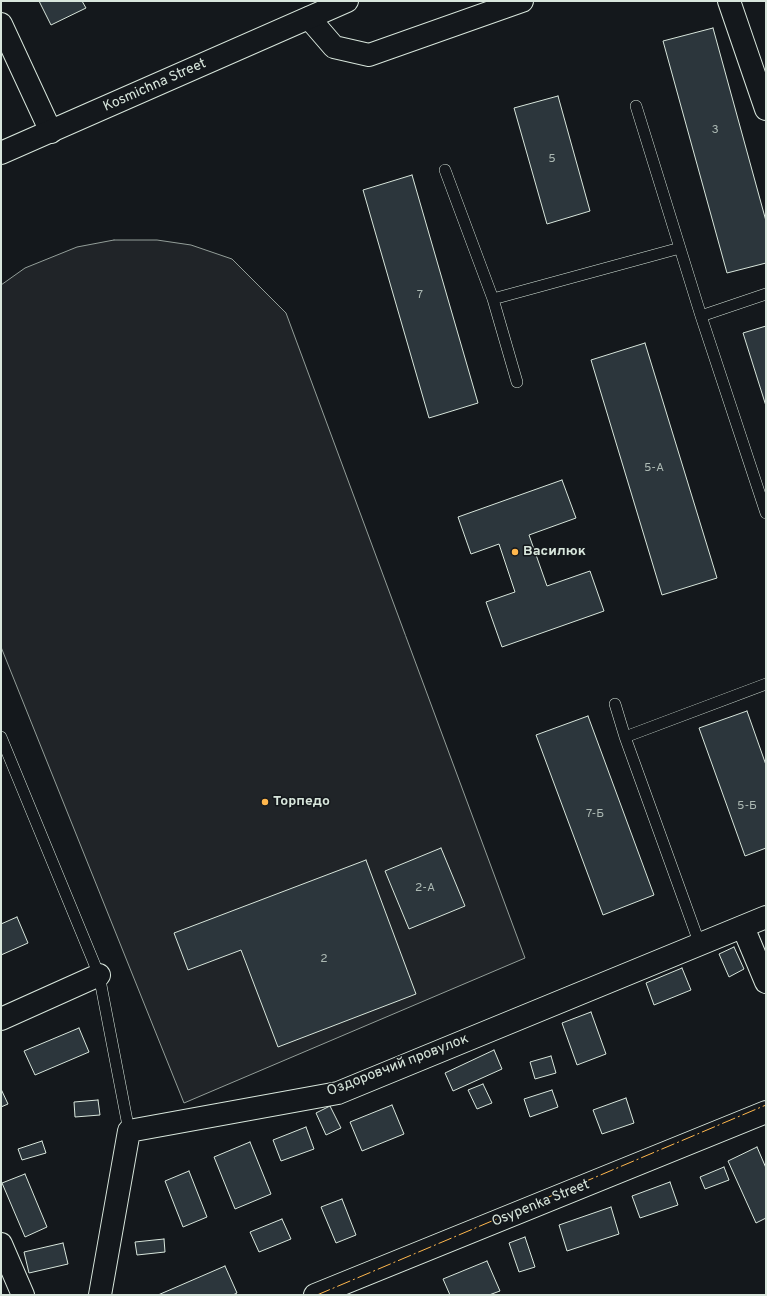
<!DOCTYPE html>
<html>
<head>
<meta charset="utf-8">
<style>
  body { margin:0 }
  #map { position:relative; width:767px; height:1296px; overflow:hidden; background:#14181c; font-family:Overpass,sans-serif }
  canvas { display:block }
  .frame { position:absolute; inset:0; border:2px solid #d8e6dc; pointer-events:none }
</style>
</head>
<body>
<div id="map">
<canvas width="767" height="1296"></canvas>
<div class="frame"></div>
</div>
<script>
const ctx = document.querySelector('canvas').getContext('2d');
ctx.lineJoin = 'round';
function fillPath(path, color) { ctx.fillStyle = color; ctx.fill(path, 'evenodd'); }
const poly = rows => new Path2D(rows.map(r => 'M' + r).join(''));
function strokePath(path, color, width, dash) { ctx.strokeStyle = color; ctx.lineWidth = width; ctx.lineCap = dash ? 'butt' : 'round'; ctx.setLineDash(dash || []); ctx.stroke(path); }
function write(font, color, halo, rows, align = 'center') {
  ctx.font = font + ' Overpass,sans-serif'; ctx.lineWidth = 3; ctx.setLineDash([]); ctx.textBaseline = 'middle'; ctx.strokeStyle = halo; ctx.fillStyle = color; for (const [text, x, y, turn = 0] of rows) {
    ctx.save(); ctx.translate(x, y); ctx.rotate((+turn || 0) * Math.PI / 180); ctx.textAlign = isNaN(turn) ? turn : align; if (halo) ctx.strokeText(text, 0, 0); ctx.fillText(text, 0, 0); ctx.restore();
  }
}
const green = poly([
  [114,240,157,240,191,245,232,259,286,313,525,958,184,1103,1,647,1,285,25,268,77,247,114,240]
]);
const building = poly([
  [39,1,82,1,86,8,51,25,39,1],
  [713,28,766,221,766,263,727,273,663,41,713,28],
  [558,96,590,211,547,224,514,108,558,96],
  [412,175,478,403,429,418,363,190,412,175],
  [766,326,766,406,743,333,766,326],
  [645,343,717,578,662,595,591,360,645,343],
  [562,480,576,518,529,535,547,586,590,571,604,611,502,647,486,602,515,592,499,544,471,554,458,517,562,480],
  [747,711,766,765,766,848,745,856,699,728,747,711],
  [588,716,654,895,603,915,536,735,588,716],
  [441,848,465,906,409,929,385,871,441,848],
  [366,860,416,994,278,1047,241,950,188,970,174,933,366,860],
  [17,917,28,943,1,955,1,924,17,917],
  [734,947,744,969,729,977,719,954,734,947],
  [682,968,691,990,654,1005,646,983,682,968],
  [591,1012,606,1054,577,1065,562,1023,591,1012],
  [79,1028,89,1052,35,1075,24,1051,79,1028],
  [494,1050,502,1069,453,1091,445,1073,494,1050],
  [551,1056,556,1073,535,1079,530,1062,551,1056],
  [483,1084,492,1103,477,1109,468,1090,483,1084],
  [1,1089,8,1104,1,1107,1,1089],
  [552,1090,558,1107,530,1117,524,1099,552,1090],
  [626,1098,634,1123,602,1134,593,1110,626,1098],
  [98,1100,100,1115,75,1117,74,1102,98,1100],
  [392,1105,404,1134,362,1151,350,1122,392,1105],
  [330,1106,341,1128,326,1135,316,1113,330,1106],
  [306,1127,314,1149,281,1161,273,1140,306,1127],
  [42,1141,46,1153,22,1160,18,1149,42,1141],
  [250,1142,271,1194,235,1209,214,1157,250,1142],
  [757,1147,766,1168,766,1218,756,1223,728,1161,757,1147],
  [724,1167,729,1180,705,1189,700,1177,724,1167],
  [189,1171,207,1217,183,1227,165,1181,189,1171],
  [25,1174,47,1227,25,1237,2,1183,25,1174],
  [670,1182,678,1205,640,1218,632,1196,670,1182],
  [342,1199,356,1235,336,1243,321,1207,342,1199],
  [611,1207,619,1234,567,1251,559,1225,611,1207],
  [282,1219,291,1239,259,1252,250,1232,282,1219],
  [525,1237,535,1267,519,1272,509,1243,525,1237],
  [164,1239,165,1252,137,1255,135,1242,164,1239],
  [63,1243,68,1264,29,1273,24,1252,63,1243],
  [487,1261,500,1291,489,1295,450,1295,443,1279,487,1261],
  [225,1266,237,1293,233,1295,158,1295,225,1266]
]);
const lane = poly([
  [636,106,701,316,766,513],
  [445,170,493,299,517,382],
  [493,299,680,248],
  [701,316,766,294],
  [615,704,625,737,700,945],
  [1,737,99,975,129,1131],
  [625,737,766,684]
]);
const street = poly([
  [729,1,766,109],
  [309,18,334,47,369,55,522,1],
  [743,927,766,982],
  [1,1019,99,975],
  [1,1244,23,1295],
  [100,1295,129,1131,338,1093,766,917],
  [315,1295,766,1112]
]);
const secondary = poly([
  [1,24,51,132]
]);
const primary = poly([
  [1,153,347,1]
]);
const power = poly([
  [317,1295,766,1105]
]);
const markers = [
  [515,552,4,"#ffb74d"],
  [265,802,4,"#ffb74d"]
];
const numberNames = [
  ["3",715,131],
  ["5",552,160],
  ["7",420,296],
  ["5-А",654,469],
  ["5-Б",747,807],
  ["7-Б",595,815],
  ["2-А",425,889],
  ["2",324,960]
];
const streetNames = [
  ["Kosmichna Street",155,86,-24],
  ["Оздоровчий провулок",398,1066,-21],
  ["Osypenka Street",541,1204,-22]
];
const poiNames = [
  ["Василюк",523,552],
  ["Торпедо",273,802]
];
fillPath(green, '#202428');
strokePath(green, '#939e99', 1);
fillPath(building, '#2c363c');
strokePath(building, '#d8e6dc', 1);
strokePath(lane, '#d8e6dc', 12);
strokePath(street, '#d8e6dc', 24);
strokePath(secondary, '#d8e6dc', 24);
strokePath(primary, '#d8e6dc', 24);
strokePath(lane, '#14181c', 11);
strokePath(street, '#14181c', 22);
strokePath(secondary, '#14181c', 22);
strokePath(primary, '#14181c', 22);
strokePath(power, '#ffb74d', 1, [14, 3, 2, 3]);
for (const [x, y, r, color] of markers) { const dot = new Path2D(); dot.arc(x, y, r, 0, 2 * Math.PI); ctx.fillStyle = color; ctx.fill(dot); strokePath(dot, '#14181c', 1.5); }
write('12px', '#adbab4', null, numberNames);
write('14px', '#d8e6dc', '#14181c', streetNames);
write('bold 14px', '#d8e6dc', '#14181c', poiNames, 'left');
</script>
</body>
</html>
